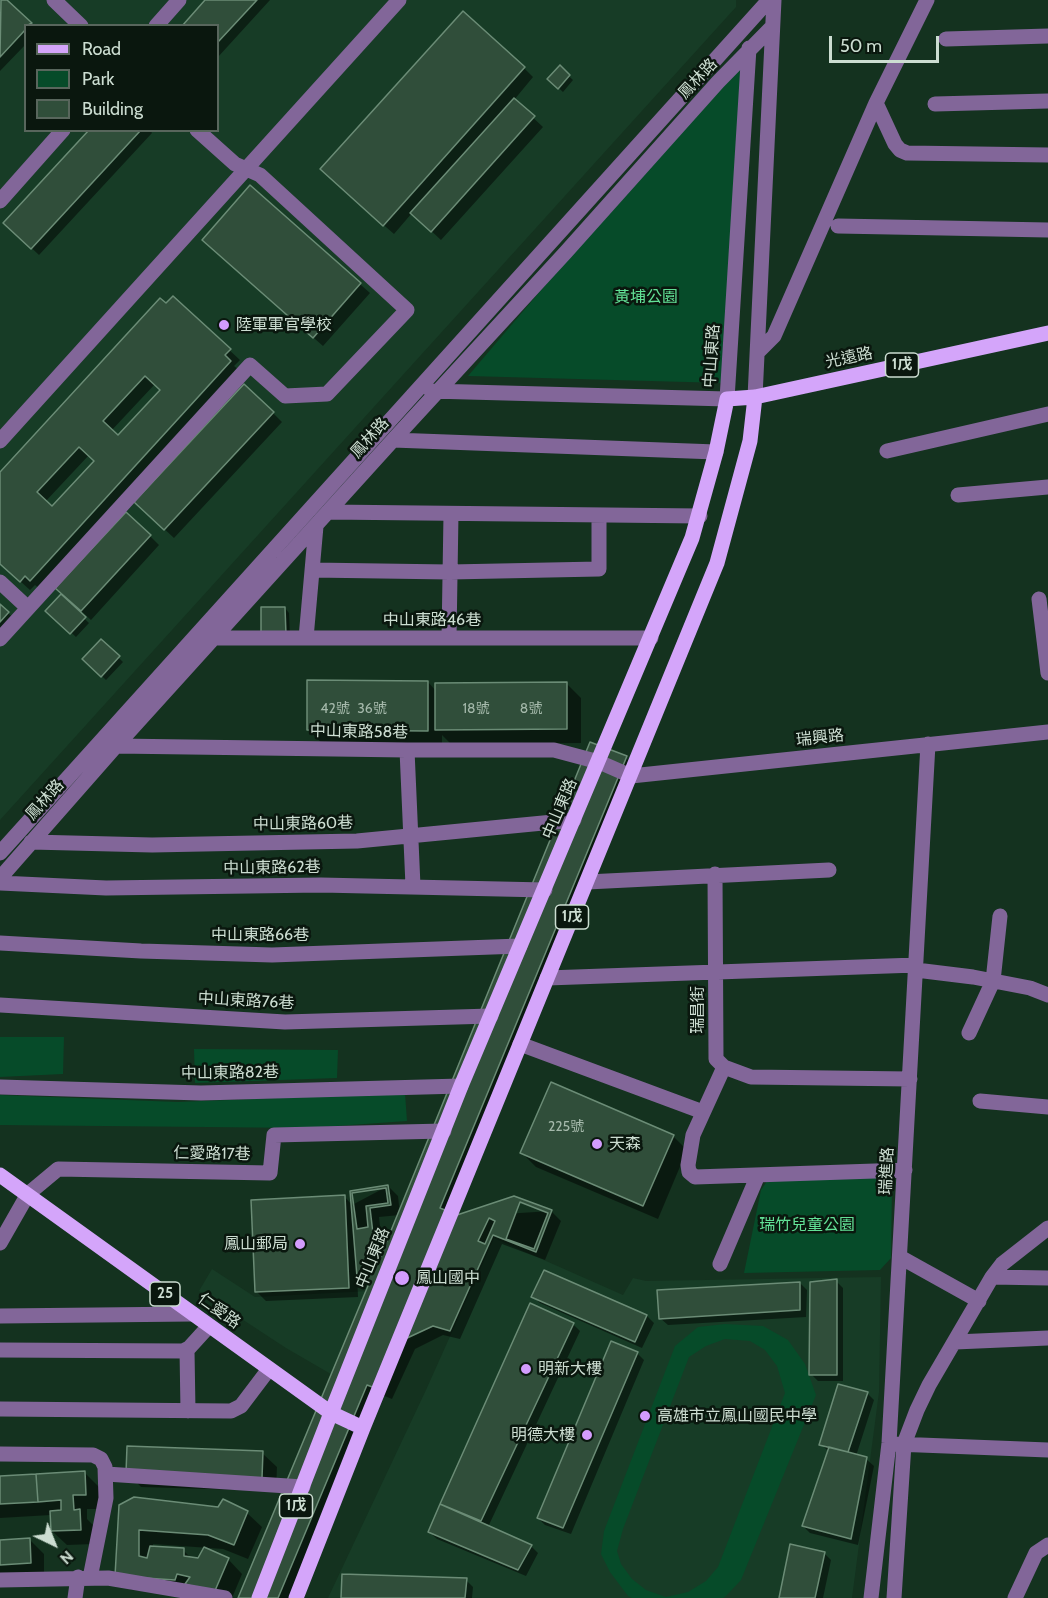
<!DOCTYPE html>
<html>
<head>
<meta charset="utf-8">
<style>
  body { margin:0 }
  #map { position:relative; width:1048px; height:1598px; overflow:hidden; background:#14321f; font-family:Cabin,sans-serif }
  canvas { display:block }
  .legend { position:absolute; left:24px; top:24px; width:195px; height:108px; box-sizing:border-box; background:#0a170e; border:2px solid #58665c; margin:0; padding:8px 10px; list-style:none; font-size:18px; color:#ccddd1 }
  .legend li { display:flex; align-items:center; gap:12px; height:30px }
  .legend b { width:30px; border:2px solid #58665c }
  .north { position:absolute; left:24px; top:1514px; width:60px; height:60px; -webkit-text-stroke:4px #0a170e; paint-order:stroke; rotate:137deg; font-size:16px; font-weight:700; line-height:24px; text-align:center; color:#ccddd1 }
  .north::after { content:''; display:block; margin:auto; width:21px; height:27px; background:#ccddd1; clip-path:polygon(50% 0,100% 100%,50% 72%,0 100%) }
  .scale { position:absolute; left:829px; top:36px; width:110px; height:27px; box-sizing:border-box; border:3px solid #ccddd1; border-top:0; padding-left:8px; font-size:18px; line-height:21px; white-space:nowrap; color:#ccddd1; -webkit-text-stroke:4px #0a170e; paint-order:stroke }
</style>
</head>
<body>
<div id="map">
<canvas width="1048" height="1598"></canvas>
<ul class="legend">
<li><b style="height:8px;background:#d4a5fa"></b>Road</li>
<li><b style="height:16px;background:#064b29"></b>Park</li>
<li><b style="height:16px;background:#304e3a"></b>Building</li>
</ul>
<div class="north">N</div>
<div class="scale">50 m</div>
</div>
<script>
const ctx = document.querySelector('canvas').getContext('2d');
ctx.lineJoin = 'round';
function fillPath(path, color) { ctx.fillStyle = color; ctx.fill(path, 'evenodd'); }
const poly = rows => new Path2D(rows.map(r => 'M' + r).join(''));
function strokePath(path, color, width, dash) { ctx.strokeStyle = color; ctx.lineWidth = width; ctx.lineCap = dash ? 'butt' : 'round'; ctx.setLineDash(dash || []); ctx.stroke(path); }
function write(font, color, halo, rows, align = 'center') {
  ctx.font = font + ' Cabin,"Noto Sans TC",sans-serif'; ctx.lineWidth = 5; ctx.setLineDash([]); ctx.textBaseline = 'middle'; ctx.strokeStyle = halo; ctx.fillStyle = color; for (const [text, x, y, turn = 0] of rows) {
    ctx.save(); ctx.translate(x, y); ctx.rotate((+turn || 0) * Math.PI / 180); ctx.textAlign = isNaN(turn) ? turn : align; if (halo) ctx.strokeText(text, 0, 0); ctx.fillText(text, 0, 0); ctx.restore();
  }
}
const built = poly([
  [0,0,736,0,736,7,0,820],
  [26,26,218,26,218,130,26,130],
  [494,1238,623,1295,633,1278,646,1281,881,1277,879,1392,852,1598,328,1598,426,1390],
  [212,1269,255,1297,369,1291,336,1377,286,1348,199,1291]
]);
const green = poly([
  [749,52,723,383,468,376,718,82],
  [0,1037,64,1037,63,1074,0,1077],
  [194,1049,338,1050,337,1078,195,1083],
  [405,1093,407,1121,308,1128,0,1125,0,1095,178,1102],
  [883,1176,892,1186,891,1258,880,1270,744,1273,761,1190,767,1181],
  [725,1324,763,1326,788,1340,805,1364,816,1395,741,1580,726,1596,723,1598,632,1598,628,1596,610,1572,601,1554,604,1531,675,1346,698,1327],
  [725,1339,750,1341,765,1350,777,1366,785,1393,718,1567,706,1581,688,1592,666,1597,646,1590,632,1579,621,1564,617,1551,623,1529,689,1357,706,1346]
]);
const shadow = poly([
  [3,0,32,26,26,26,26,44,0,71,0,4],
  [207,0,270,0,218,57,218,26],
  [524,68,533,77,514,100,543,127,441,240,412,213,394,234,331,179],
  [560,68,573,80,563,92,549,79],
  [91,130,150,130,152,133,39,255,5,223],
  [250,187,370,293,323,346,213,249],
  [173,298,240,360,234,366,240,371,40,589,35,585,30,590,0,563,0,475],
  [155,384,162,390,118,438,111,431],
  [89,455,96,461,52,509,45,502],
  [273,413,282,422,174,538,145,511],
  [150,536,159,545,91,620,67,598],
  [61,596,89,623,76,637,48,611],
  [0,606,18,622,0,642],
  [285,608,289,613,290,638,262,609],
  [101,641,123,662,106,680,84,659],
  [428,682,436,691,566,683,581,698,581,743,451,744,442,735,442,745,323,744,308,730],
  [626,758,636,767,457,1217,551,1211,561,1221,545,1260,502,1244,460,1339,443,1335,415,1349,392,1399,377,1393,291,1598,240,1598,370,1287,357,1274,358,1297,266,1301,257,1292,344,1196,352,1205,388,1186,398,1196,400,1214],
  [400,1215,383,1255,379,1217],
  [673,1136,687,1150,658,1219,536,1167,522,1153],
  [836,1281,843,1288,843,1381,818,1381,811,1374],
  [800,1283,807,1290,806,1317,668,1325,660,1318],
  [533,1296,647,1316,654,1323,642,1348,540,1303],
  [530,1305,573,1324,580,1331,488,1527,531,1546,538,1553,526,1576,437,1539,429,1532],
  [637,1353,644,1360,571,1534,545,1525,538,1518],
  [867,1393,874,1400,856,1456,866,1459,874,1466,858,1545,810,1533,803,1526,829,1452,821,1444],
  [262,1453,277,1467,276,1491,141,1487,127,1472],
  [84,1472,99,1487,100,1509,87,1509,87,1519,93,1525,94,1544,67,1545,52,1531,51,1515,0,1518,0,1477],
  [224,1501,247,1513,262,1527,248,1559,223,1549,153,1544,153,1548,183,1550,192,1559,228,1559,242,1574,232,1598,202,1598,189,1594,131,1590,116,1575,120,1506,219,1509],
  [29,1539,44,1554,44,1577,0,1579,0,1541],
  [824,1553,831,1560,823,1598,780,1598],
  [466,1580,473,1587,472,1598,342,1598]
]);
const building = poly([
  [1,0,7,0,32,23,26,26,26,29,0,57,1,0],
  [205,0,257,0,218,42,218,26,182,26,205,0],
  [463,11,525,67,383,226,320,169,463,11],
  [560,65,570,75,558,89,547,79,560,65],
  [514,98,535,116,431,232,410,213,514,98],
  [89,130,141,130,31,249,3,223,89,130],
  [250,185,361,283,313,338,202,240,250,185],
  [173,296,231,349,225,355,231,361,30,581,25,576,20,582,0,564,0,472,160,298,166,303,173,296],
  [145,376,160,390,118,435,103,421,145,376],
  [79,447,94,461,52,506,37,492,79,447],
  [244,384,274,412,164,530,134,502,244,384],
  [126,512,151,535,81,611,55,588,126,512],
  [61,594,86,617,70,634,45,611,61,594],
  [0,604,9,612,0,622,0,604],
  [261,607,285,607,286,635,261,635,261,607],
  [101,639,120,656,101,677,82,659,101,639],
  [307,680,428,681,428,731,307,730,307,680],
  [567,682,567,729,435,730,435,683,567,682],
  [590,742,627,756,440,1208,457,1215,514,1196,552,1210,536,1252,493,1235,450,1331,433,1326,405,1339,383,1391,367,1385,278,1598,238,1598,370,1281,357,1277,350,1191,388,1185,391,1205,370,1208,376,1259,379,1260,590,742],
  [551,1082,674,1135,643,1206,520,1153,551,1082],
  [386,1188,388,1203,366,1206,368,1227,357,1229,352,1193,386,1188],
  [345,1195,349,1288,255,1292,251,1200,345,1195],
  [520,1202,548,1213,534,1249,506,1239,520,1202],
  [489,1218,495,1221,485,1244,478,1241,489,1218],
  [544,1270,647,1315,635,1342,531,1297,544,1270],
  [837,1279,837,1375,809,1375,810,1282,837,1279],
  [800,1282,800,1310,659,1319,657,1290,800,1282],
  [530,1303,574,1323,481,1521,440,1504,530,1303],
  [611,1341,638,1352,563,1528,537,1518,611,1341],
  [838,1384,868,1392,848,1452,819,1445,838,1384],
  [127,1446,263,1451,262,1478,126,1473,127,1446],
  [829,1447,867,1457,851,1539,802,1526,829,1447],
  [85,1471,86,1495,73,1495,74,1510,80,1509,81,1530,51,1531,50,1511,61,1510,61,1500,38,1502,36,1474,85,1471],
  [36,1474,38,1502,0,1504,0,1476,36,1474],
  [134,1497,218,1507,223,1499,248,1511,234,1545,208,1535,139,1530,139,1556,147,1558,150,1546,184,1548,184,1556,198,1558,204,1547,229,1558,214,1593,185,1584,190,1577,177,1574,175,1580,115,1576,119,1505,134,1497],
  [440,1504,532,1545,518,1570,428,1532,440,1504],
  [30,1538,31,1563,0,1565,0,1540,30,1538],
  [790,1544,825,1552,815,1598,779,1598,790,1544],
  [342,1574,467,1578,465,1598,341,1598,342,1574]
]);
const minor = poly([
  [54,0,81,26],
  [156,26,179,0],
  [946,39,1048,36],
  [876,103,895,144,900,150,907,153,1048,155],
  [935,104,1048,101],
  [0,201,63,130],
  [838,226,1048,230],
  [758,352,774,336,876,103,927,0],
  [431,391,727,399,749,48],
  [755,397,774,0],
  [393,440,716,452],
  [0,441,399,0],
  [887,451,1048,414],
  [958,495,1048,487],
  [328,512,700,516],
  [312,570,450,572,599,569,599,515],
  [0,582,28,608],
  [1039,599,1048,673],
  [213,638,651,638],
  [306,638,316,526],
  [449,638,451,514],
  [0,639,250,365,285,396,327,394,407,310,260,175,235,164,197,130],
  [116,746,407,750,554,750,599,762,631,776,1048,732],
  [407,750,413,886],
  [31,842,152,845,357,841,574,820],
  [0,853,769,0],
  [715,874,716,1059,724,1067,751,1077,910,1079],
  [0,878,116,746,393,440,566,252,718,82,772,27],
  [587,882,829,870],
  [0,883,106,888,321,885,545,890],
  [0,943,141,951,272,955,520,946],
  [916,970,973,977,1030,988,1048,995],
  [547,978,916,965],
  [0,1005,285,1022,491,1016],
  [969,1033,993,981,1000,916],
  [520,1044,703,1112],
  [724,1067,693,1135,688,1165,689,1172,695,1177,905,1170],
  [0,1087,201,1093,461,1086],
  [980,1101,1048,1107],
  [0,1243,28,1194,58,1169,270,1173,274,1135,444,1131],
  [900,1257,979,1301],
  [720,1264,758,1175],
  [992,1277,1048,1278],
  [0,1316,193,1314],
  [955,1342,1048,1338],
  [0,1350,183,1351,189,1348,209,1326],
  [187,1350,188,1411],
  [0,1409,231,1411,241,1406,269,1369],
  [895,1444,1048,1450],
  [0,1454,93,1455,101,1459,105,1467,106,1498,90,1578],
  [106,1474,303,1487],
  [0,1580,108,1578,225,1598],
  [75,1598,78,1577],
  [871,1598,889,1443,928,744],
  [894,1598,904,1444,917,1410,929,1385,992,1277,1002,1264,1048,1228],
  [1015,1598,1036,1553,1048,1545]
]);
const major = poly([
  [0,1175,331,1413,363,1428],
  [259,1598,331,1413,461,1086,692,538,716,452,727,399,755,397,1048,333],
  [296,1598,363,1428,717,563,750,441,755,397]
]);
const markers = [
  [224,325,6,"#d39cfd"],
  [597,1144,6,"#d39cfd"],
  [300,1244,6,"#d39cfd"],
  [402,1278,8,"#d39cfd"],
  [526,1369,6,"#d39cfd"],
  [645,1416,6,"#d39cfd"],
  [587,1435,6,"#d39cfd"]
];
const numberNames = [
  ["42號",335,709],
  ["36號",372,709],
  ["18號",476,709],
  ["8號",531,709],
  ["225號",566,1127]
];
const shields = [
  [902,365,33],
  [572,917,33],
  [165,1294,30],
  [296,1506,33]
];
const shieldNames = [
  ["1戊",902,365],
  ["1戊",572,917],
  ["25",165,1294],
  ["1戊",296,1506]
];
const streetNames = [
  ["鳳林路",698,79,-47],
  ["中山東路",712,356,-86],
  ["光遠路",849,358,-12],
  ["鳳林路",370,438,-48],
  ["中山東路46巷",432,620],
  ["中山東路58巷",359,732,1],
  ["瑞興路",820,738,-6],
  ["鳳林路",45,800,-48],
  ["中山東路",560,809,-67],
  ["中山東路60巷",303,824,-1],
  ["中山東路62巷",272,868,-1],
  ["中山東路66巷",260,935],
  ["中山東路76巷",246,1001,3],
  ["瑞昌街",698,1010,-90],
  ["中山東路82巷",230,1073,-1],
  ["仁愛路17巷",212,1154,1],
  ["瑞進路",887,1171,-87],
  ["中山東路",373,1258,-68],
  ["仁愛路",219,1311,36]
];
const parkNames = [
  ["黃埔公園",646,297],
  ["瑞竹兒童公園",807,1225]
];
const poiNames = [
  ["陸軍軍官學校",236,325],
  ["天森",609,1144],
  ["鳳山郵局",288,1244,"right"],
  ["鳳山國中",416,1278],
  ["明新大樓",538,1369],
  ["高雄市立鳳山國民中學",657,1416],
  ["明德大樓",575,1435,"right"]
];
fillPath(built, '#173c26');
fillPath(green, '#064b29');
fillPath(shadow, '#0007');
fillPath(building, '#304e3a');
strokePath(building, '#6b8c76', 1.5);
strokePath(minor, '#826699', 15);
strokePath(major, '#d4a5fa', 15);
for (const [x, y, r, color] of markers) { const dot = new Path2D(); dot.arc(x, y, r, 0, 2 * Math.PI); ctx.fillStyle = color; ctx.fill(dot); strokePath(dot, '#0a170e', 2); }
write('14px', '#a5b9ab', null, numberNames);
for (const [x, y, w] of shields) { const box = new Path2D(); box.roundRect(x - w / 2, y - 12, w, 24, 4.5); ctx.fillStyle = '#0a170e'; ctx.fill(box); strokePath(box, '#ccddd1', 1.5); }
write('bold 15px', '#ccddd1', null, shieldNames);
write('16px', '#ccddd1', '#0a170e', streetNames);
write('16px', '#62e196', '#0a170e', parkNames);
write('16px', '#ccddd1', '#0a170e', poiNames, 'left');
</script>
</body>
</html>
